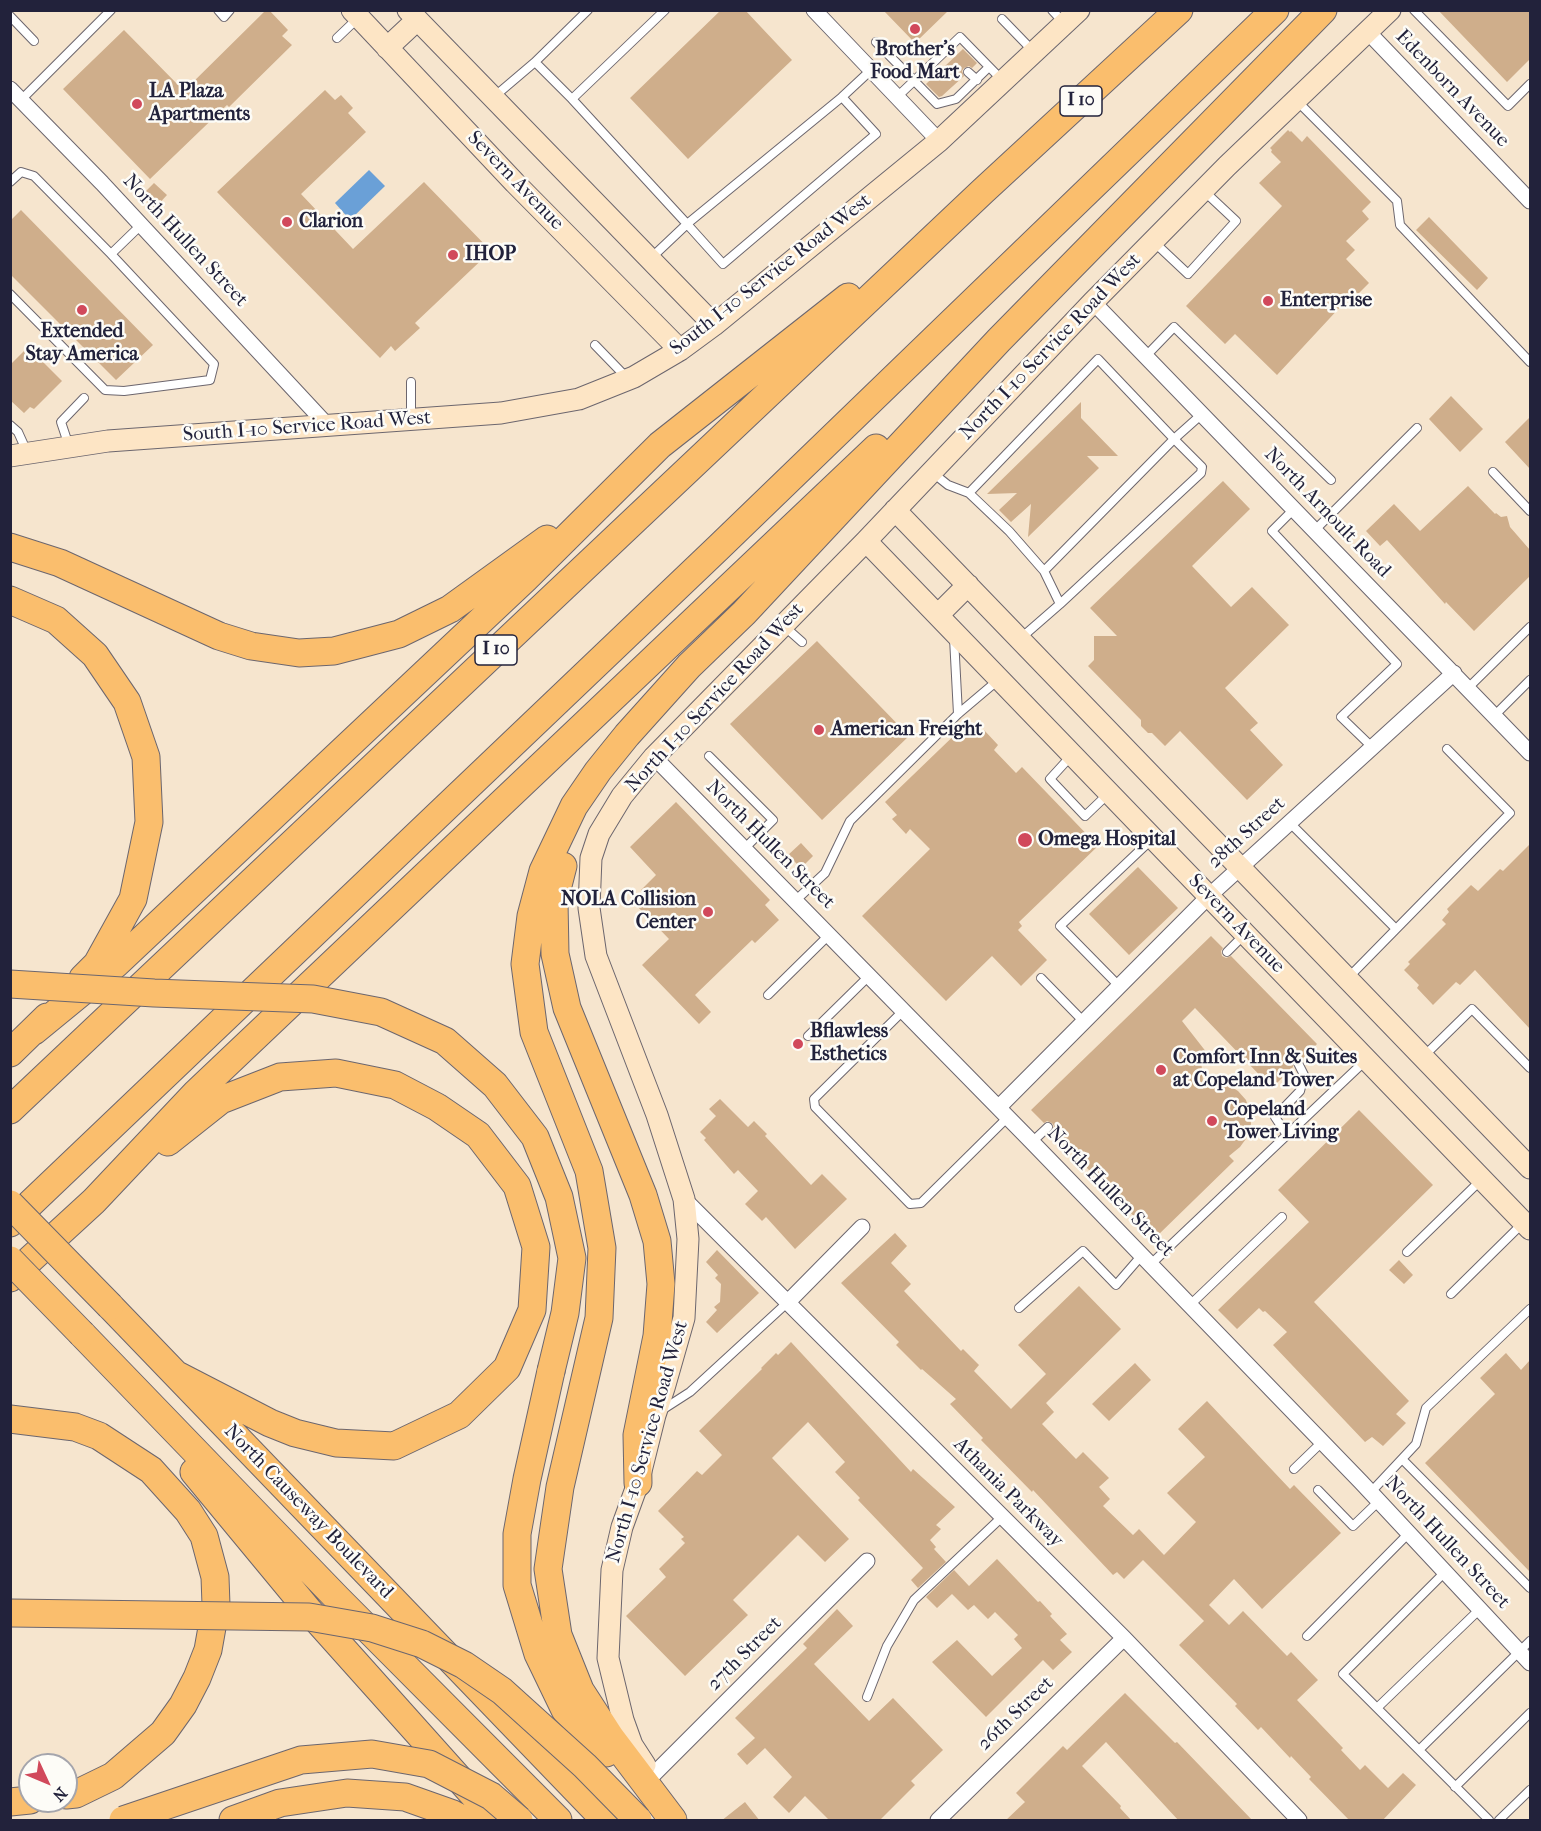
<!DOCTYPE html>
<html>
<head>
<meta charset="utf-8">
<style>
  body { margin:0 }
  #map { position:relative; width:1541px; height:1831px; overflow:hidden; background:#f6e5ce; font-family:"IM FELL French Canon",serif }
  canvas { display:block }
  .frame { position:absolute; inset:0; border:12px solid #22223b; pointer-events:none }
  .north { position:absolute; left:18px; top:1753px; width:60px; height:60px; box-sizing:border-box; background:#fdfcf7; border:2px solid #a5a5ac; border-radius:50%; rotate:134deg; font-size:16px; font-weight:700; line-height:24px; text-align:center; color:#22223b }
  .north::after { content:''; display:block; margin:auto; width:21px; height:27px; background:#d1495b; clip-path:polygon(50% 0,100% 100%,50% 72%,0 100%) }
</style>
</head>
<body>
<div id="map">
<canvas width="1541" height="1831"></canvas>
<div class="frame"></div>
<div class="north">N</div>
</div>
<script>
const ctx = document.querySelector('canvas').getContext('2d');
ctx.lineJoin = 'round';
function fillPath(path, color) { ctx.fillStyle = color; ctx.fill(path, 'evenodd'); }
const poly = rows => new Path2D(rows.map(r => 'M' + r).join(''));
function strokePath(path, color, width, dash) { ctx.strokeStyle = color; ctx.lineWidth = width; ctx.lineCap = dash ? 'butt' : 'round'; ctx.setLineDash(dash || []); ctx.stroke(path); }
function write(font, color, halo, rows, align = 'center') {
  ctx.font = font + ' "IM FELL French Canon",serif'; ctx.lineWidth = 5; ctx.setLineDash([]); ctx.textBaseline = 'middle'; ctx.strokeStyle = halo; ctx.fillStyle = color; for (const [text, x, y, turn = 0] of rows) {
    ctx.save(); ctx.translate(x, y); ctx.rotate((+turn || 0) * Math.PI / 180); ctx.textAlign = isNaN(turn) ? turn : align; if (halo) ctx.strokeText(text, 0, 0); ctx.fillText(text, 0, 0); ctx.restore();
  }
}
const water = poly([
  [369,170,385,186,350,220,335,203]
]);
const building = poly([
  [266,10,269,10,288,30,282,36,292,45,229,107,227,105,150,179,63,89,124,30,184,91],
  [721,10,745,10,792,60,688,159,630,98],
  [883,10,949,10,915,43],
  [1438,10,1530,10,1530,59,1507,82],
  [963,49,977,63,972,68,969,66,964,68,962,71,964,76,942,96,939,97,926,84],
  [325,90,335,100,341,95,353,108,348,113,366,132,301,194,353,249,424,182,491,251,415,323,420,328,395,351,391,346,380,358,217,192],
  [1288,130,1290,132,1291,131,1302,142,1307,136,1371,202,1362,211,1369,219,1346,241,1355,250,1346,259,1369,283,1358,294,1355,291,1277,375,1235,334,1225,344,1186,306,1282,206,1259,183,1281,162,1271,152,1272,150,1270,148],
  [154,183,167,195,154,209,141,196],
  [21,210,153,345,116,380,10,274,10,221],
  [1429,217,1488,278,1477,290,1416,230],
  [28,347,62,381,34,409,30,407,24,413,10,400,10,365],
  [1451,396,1483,429,1460,452,1429,419],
  [1081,402,1081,418,1118,456,1087,456,1099,468,1028,537,1031,504,1011,522,999,510,1017,493,987,494],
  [1530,417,1530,469,1505,442],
  [1223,481,1250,509,1192,566,1231,607,1252,587,1289,625,1225,688,1258,723,1250,730,1283,765,1247,800,1180,731,1165,746,1152,733,1148,733,1141,726,1141,720,1088,666,1094,660,1094,636,1117,636,1090,608],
  [1468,486,1495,514,1496,513,1501,517,1507,516,1510,527,1530,550,1530,576,1474,631,1446,602,1445,604,1387,540,1380,546,1366,531,1394,504,1420,531],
  [817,641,909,736,822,820,730,724],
  [967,723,979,735,984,730,998,745,994,750,1016,773,1022,767,1098,846,1019,922,1022,926,1018,930,1047,960,1021,986,992,956,946,1001,862,916,930,849,910,829,906,834,892,819,897,815,885,802],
  [676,802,770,900,765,905,779,920,755,943,752,940,695,995,711,1012,699,1024,642,965,669,939,635,904,645,894,641,890,656,875,630,847],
  [801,843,813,856,801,868,788,855],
  [1530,844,1530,1029,1475,970,1460,985,1456,982,1433,1005,1417,988,1419,985,1404,970,1410,964,1408,962,1446,924,1442,920,1449,912,1447,909,1471,885,1478,891,1500,869,1503,871],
  [1138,867,1178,908,1129,955,1089,914],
  [1211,936,1223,948,1221,951,1222,956,1226,958,1231,956,1317,1044,1302,1059,1298,1057,1293,1059,1293,1067,1272,1088,1195,1008,1182,1021,1207,1053,1201,1059,1203,1082,1215,1081,1227,1084,1238,1091,1246,1100,1250,1112,1251,1124,1248,1136,1240,1147,1229,1156,1234,1161,1155,1238,1054,1134,1052,1131,1054,1126,1052,1123,1047,1121,1044,1123,1031,1110],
  [720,1099,748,1127,754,1121,767,1134,765,1136,811,1185,822,1174,847,1199,795,1249,766,1217,762,1221,745,1204,758,1191,738,1170,734,1174,704,1140,706,1138,700,1132,716,1116,709,1109],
  [1359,1110,1433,1185,1314,1302,1409,1401,1396,1414,1406,1423,1383,1446,1372,1437,1365,1442,1273,1345,1287,1332,1265,1311,1263,1312,1259,1308,1237,1329,1218,1310,1309,1222,1278,1190],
  [895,1233,907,1246,891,1263,911,1284,904,1291,961,1351,963,1349,979,1365,974,1371,1011,1409,1046,1374,1018,1345,1079,1286,1121,1329,1046,1403,1054,1412,1042,1424,1076,1459,1083,1452,1109,1478,1099,1487,1110,1499,1103,1506,1133,1535,1139,1529,1164,1555,1196,1522,1167,1493,1205,1457,1178,1429,1207,1401,1290,1489,1294,1485,1341,1533,1262,1609,1234,1579,1209,1605,1229,1625,1243,1611,1287,1656,1291,1652,1318,1680,1297,1700,1343,1748,1341,1750,1360,1770,1365,1765,1388,1788,1403,1773,1416,1785,1382,1821,1350,1821,1309,1779,1311,1777,1291,1756,1290,1758,1261,1727,1258,1730,1235,1706,1237,1704,1179,1645,1204,1621,1143,1560,1124,1579,1117,1572,1113,1575,1033,1490,1032,1492,981,1440,983,1438,950,1404,956,1399,922,1369,921,1370,896,1345,899,1342,841,1283],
  [717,1250,759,1293,717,1333,706,1322,717,1310,714,1307,720,1302,721,1284,715,1278,718,1275,706,1262],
  [1399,1260,1413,1275,1404,1284,1389,1270],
  [791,1342,911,1472,913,1469,955,1507,936,1525,941,1529,930,1540,936,1547,934,1549,946,1562,918,1588,911,1580,923,1568,858,1500,860,1498,835,1472,845,1462,808,1422,772,1458,849,1539,825,1562,798,1535,733,1600,748,1615,685,1676,626,1616,666,1577,659,1569,685,1543,681,1539,684,1537,658,1511,697,1471,702,1475,722,1455,699,1431,762,1369,761,1368,776,1353,778,1355],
  [1506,1353,1521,1370,1530,1360,1530,1572,1425,1463,1495,1394,1480,1378],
  [1135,1363,1151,1380,1109,1421,1092,1404],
  [997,1559,1038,1602,1040,1601,1052,1614,1050,1616,1067,1634,1060,1640,1072,1652,1053,1670,1043,1660,986,1717,932,1662,957,1640,992,1676,1022,1648,1014,1639,1018,1635,995,1612,988,1619,974,1605,968,1610,952,1594,937,1608,926,1597,954,1570,969,1586],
  [837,1609,853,1626,814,1664,869,1721,893,1698,943,1750,911,1781,915,1785,879,1821,830,1821,805,1796,789,1813,773,1797,792,1777,765,1748,747,1765,737,1754,755,1738,735,1718,807,1648,803,1644],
  [1125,1693,1175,1743,1177,1742,1253,1821,1179,1821,1106,1742,1082,1766,1121,1806,1120,1808,1132,1821,1005,1821,1025,1802,1016,1793,1063,1746,1067,1750],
  [745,1802,760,1821,721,1821]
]);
const lane = poly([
  [218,10,224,17,230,10],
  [665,10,572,99,687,224,842,97],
  [1052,10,1064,23],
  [1414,10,1508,106,1530,84],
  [10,16,34,41],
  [1002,19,1033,51],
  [337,38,358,18],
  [876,42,937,104,956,99,989,67],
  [968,72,977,80],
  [495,96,535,62],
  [897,97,960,37,1002,80],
  [572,99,535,62,588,10],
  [21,100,111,10],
  [1297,101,1397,201,1400,225,1530,362],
  [10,182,21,172,34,176,111,254,214,364,210,380,124,391,105,390,10,294],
  [1154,242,1188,274,1236,221,1204,191],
  [111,254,141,225],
  [650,259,687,224,723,264,876,134,842,97,871,70],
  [595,345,627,378],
  [1146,356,1174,327,1331,480],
  [411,382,411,417],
  [10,425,18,432,27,452],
  [69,446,61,422,84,398],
  [1493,472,1530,511],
  [933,473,948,485,969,493,1098,359,1174,439,1202,414],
  [969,493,1009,531,1044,571,1174,439,1202,467,1201,473,1060,604],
  [1294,509,1272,531,1397,664,1341,717,1372,747],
  [1315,530,1417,428],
  [784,626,802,642],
  [954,638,958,714],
  [1021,638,1060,604,1044,571],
  [1468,688,1530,627],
  [1494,716,1530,680],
  [709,756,773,820,744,849],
  [1071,756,1050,779,1085,816,1108,794],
  [1289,822,1396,929],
  [795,901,825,873,850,821,958,714,997,681],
  [1227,952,1245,934],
  [1041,978,1084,1022],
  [1348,978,1510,813,1447,749],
  [1119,986,1060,926,1152,839],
  [768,995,829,935],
  [903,1011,814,1099,815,1107,910,1204,921,1203,1008,1117],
  [808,1036,869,976],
  [1424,1056,1472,1009,1530,1068],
  [1287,1135,1275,1117,1300,1091,1304,1075,1298,1063],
  [1032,1142,1048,1127],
  [1407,1252,1481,1180],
  [1151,1264,1366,1060],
  [1451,1294,1523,1223],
  [1190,1305,1282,1217],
  [1019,1308,1083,1251,1116,1285,1142,1255],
  [662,1410,690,1392,788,1302],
  [1402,1459,1530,1588],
  [1294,1469,1322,1442],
  [1318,1490,1353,1526,1379,1501],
  [1371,1492,1416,1444,1426,1408,1530,1309],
  [1445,1572,1343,1674,1489,1820],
  [1307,1636,1409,1533],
  [867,1697,887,1646,914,1600,1002,1517],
  [1377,1708,1480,1609],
  [1419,1750,1530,1641],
  [1455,1787,1530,1713],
  [1499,1820,1530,1790]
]);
const street = poly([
  [814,10,939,141],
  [1368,32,1530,201],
  [10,89,102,183,327,425],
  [1093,302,1530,753],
  [654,757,1032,1142,1361,1482,1530,1663],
  [999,1107,1209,896,1454,673],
  [684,1199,1124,1638,1299,1820],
  [788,1302,862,1227],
  [652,1776,867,1561],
  [938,1820,1124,1638]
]);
const secondary = poly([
  [352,10,515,183,680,350],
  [408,10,714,325],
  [387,48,417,20],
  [10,456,108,441,501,413,579,399,634,377,680,350,714,325,939,141,1079,10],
  [895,510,1530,1168],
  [866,541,1530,1229],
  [938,615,968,585],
  [645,1765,632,1745,623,1720,608,1658,612,1570,622,1527,638,1483,655,1415,664,1388,684,1318,688,1239,684,1199,657,1115,596,956,589,908,591,858,599,834,622,796,654,757,866,541,1093,302,1227,166,1390,10]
]);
const highway = poly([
  [10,547,60,563,219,636,251,646,299,653,334,651,399,634,450,609,547,539],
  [10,600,56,620,95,655,127,702,146,757,149,822,133,899,97,964,83,978],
  [563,866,554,901,555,954,567,1008,643,1195,657,1241,661,1284,657,1336,637,1435,638,1483],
  [34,1031,117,963,525,579,660,445,848,297],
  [10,1053,47,1017],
  [10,1110,983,191,1179,10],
  [168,1142,221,1100,280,1077,336,1073,395,1085,437,1107,478,1135,517,1186,536,1247,532,1310,507,1368,459,1415,394,1446,336,1443,295,1433,270,1423,177,1375],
  [10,1223,718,548,1275,10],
  [10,1278,94,1201,196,1093,876,448],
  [110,1306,605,1820],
  [82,1334,337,1598,558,1820],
  [551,1371,527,1479,517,1534,517,1585,538,1654,565,1710,606,1753],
  [10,1419,75,1427,99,1436,151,1470,188,1511,204,1536,215,1577,216,1605,208,1650,197,1678,183,1705,163,1733,113,1776,76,1794,66,1795],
  [194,1472,309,1611,496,1820],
  [10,1802,30,1800],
  [233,1820,280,1803,347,1793,405,1797,453,1814,464,1820],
  [673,1820,611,1738,580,1690,558,1635,548,1569,560,1487,599,1318,602,1248,589,1171,534,1032,525,964,531,916,543,871,574,806,598,771,627,735,689,666,744,613,999,340,1323,10]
]);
const highwayBridge = poly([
  [10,984,154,993,313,999,381,1012,445,1041,495,1085,535,1137,559,1197,572,1258,565,1313,551,1371],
  [10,1204,110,1306],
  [10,1260,82,1334],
  [10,1613,309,1617,372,1628,422,1644,464,1665,502,1691,585,1766,638,1820],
  [123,1820,301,1760,372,1754,429,1764,491,1796,519,1820]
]);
const markers = [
  [915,29,6,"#d1495b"],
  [137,104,6,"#d1495b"],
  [287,222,6,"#d1495b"],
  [453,255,6,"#d1495b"],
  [1268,301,6,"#d1495b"],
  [82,310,6,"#d1495b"],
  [819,730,6,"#d1495b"],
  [1025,840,8,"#d1495b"],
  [708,912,6,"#d1495b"],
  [798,1044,6,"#d1495b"],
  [1161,1070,6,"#d1495b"],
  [1212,1121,6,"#d1495b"]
];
const shields = [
  [1081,101,42],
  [496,650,42]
];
const shieldNames = [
  ["I 10",1081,101],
  ["I 10",496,650]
];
const poiNames = [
  ["Brother's",915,50,"center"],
  ["Food Mart",915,73,"center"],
  ["LA Plaza",149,92],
  ["Apartments",149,115],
  ["Clarion",299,222],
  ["IHOP",465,255],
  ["Enterprise",1280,301],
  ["Extended",82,332,"center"],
  ["Stay America",82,355,"center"],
  ["American Freight",831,730],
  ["Omega Hospital",1038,840],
  ["NOLA Collision",696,900,"right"],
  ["Center",696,923,"right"],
  ["Bflawless",810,1032],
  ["Esthetics",810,1055],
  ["Comfort Inn & Suites",1173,1058],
  ["at Copeland Tower",1173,1081],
  ["Copeland",1224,1110],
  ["Tower Living",1224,1133]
];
const streetNames = [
  ["Edenborn Avenue",1452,89,46],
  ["Severn Avenue",515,181,46],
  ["North Hullen Street",185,241,47],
  ["South I-10 Service Road West",771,275,-38],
  ["North I-10 Service Road West",1051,347,-46],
  ["South I-10 Service Road West",307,427,-4],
  ["North Arnoult Road",1327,513,46],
  ["North I-10 Service Road West",715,698,-47],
  ["28th Street",1247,833,-42],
  ["North Hullen Street",770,845,45],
  ["Severn Avenue",1236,924,46],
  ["North Hullen Street",1110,1192,46],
  ["North I-10 Service Road West",648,1442,-74],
  ["Athania Parkway",1008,1493,45],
  ["North Causeway Boulevard",308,1512,46],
  ["North Hullen Street",1447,1543,47],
  ["27th Street",745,1654,-45],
  ["26th Street",1016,1714,-44]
];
fillPath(water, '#6aa0d7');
fillPath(building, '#cfae8b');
strokePath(lane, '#6c666e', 10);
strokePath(street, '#6c666e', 17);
strokePath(secondary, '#6c666e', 23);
strokePath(highway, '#6c666e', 29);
strokePath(lane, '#fff', 8);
strokePath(street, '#fff', 15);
strokePath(secondary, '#fde5c5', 21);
strokePath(highway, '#fabe6d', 27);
strokePath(highwayBridge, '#6c666e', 29, []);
strokePath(highwayBridge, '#fabe6d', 27);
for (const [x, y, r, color] of markers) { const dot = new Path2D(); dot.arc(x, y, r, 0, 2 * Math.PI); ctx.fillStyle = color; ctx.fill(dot); strokePath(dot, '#fdfcf7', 2); }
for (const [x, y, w] of shields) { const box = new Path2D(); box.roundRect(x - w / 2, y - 15, w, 30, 4.5); ctx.fillStyle = '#fdfcf7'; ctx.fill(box); strokePath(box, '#22223b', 1.5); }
write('bold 18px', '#22223b', null, shieldNames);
write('bold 20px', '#22223b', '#fdfcf7', poiNames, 'left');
write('20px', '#22223b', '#fdfcf7', streetNames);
</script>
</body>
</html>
